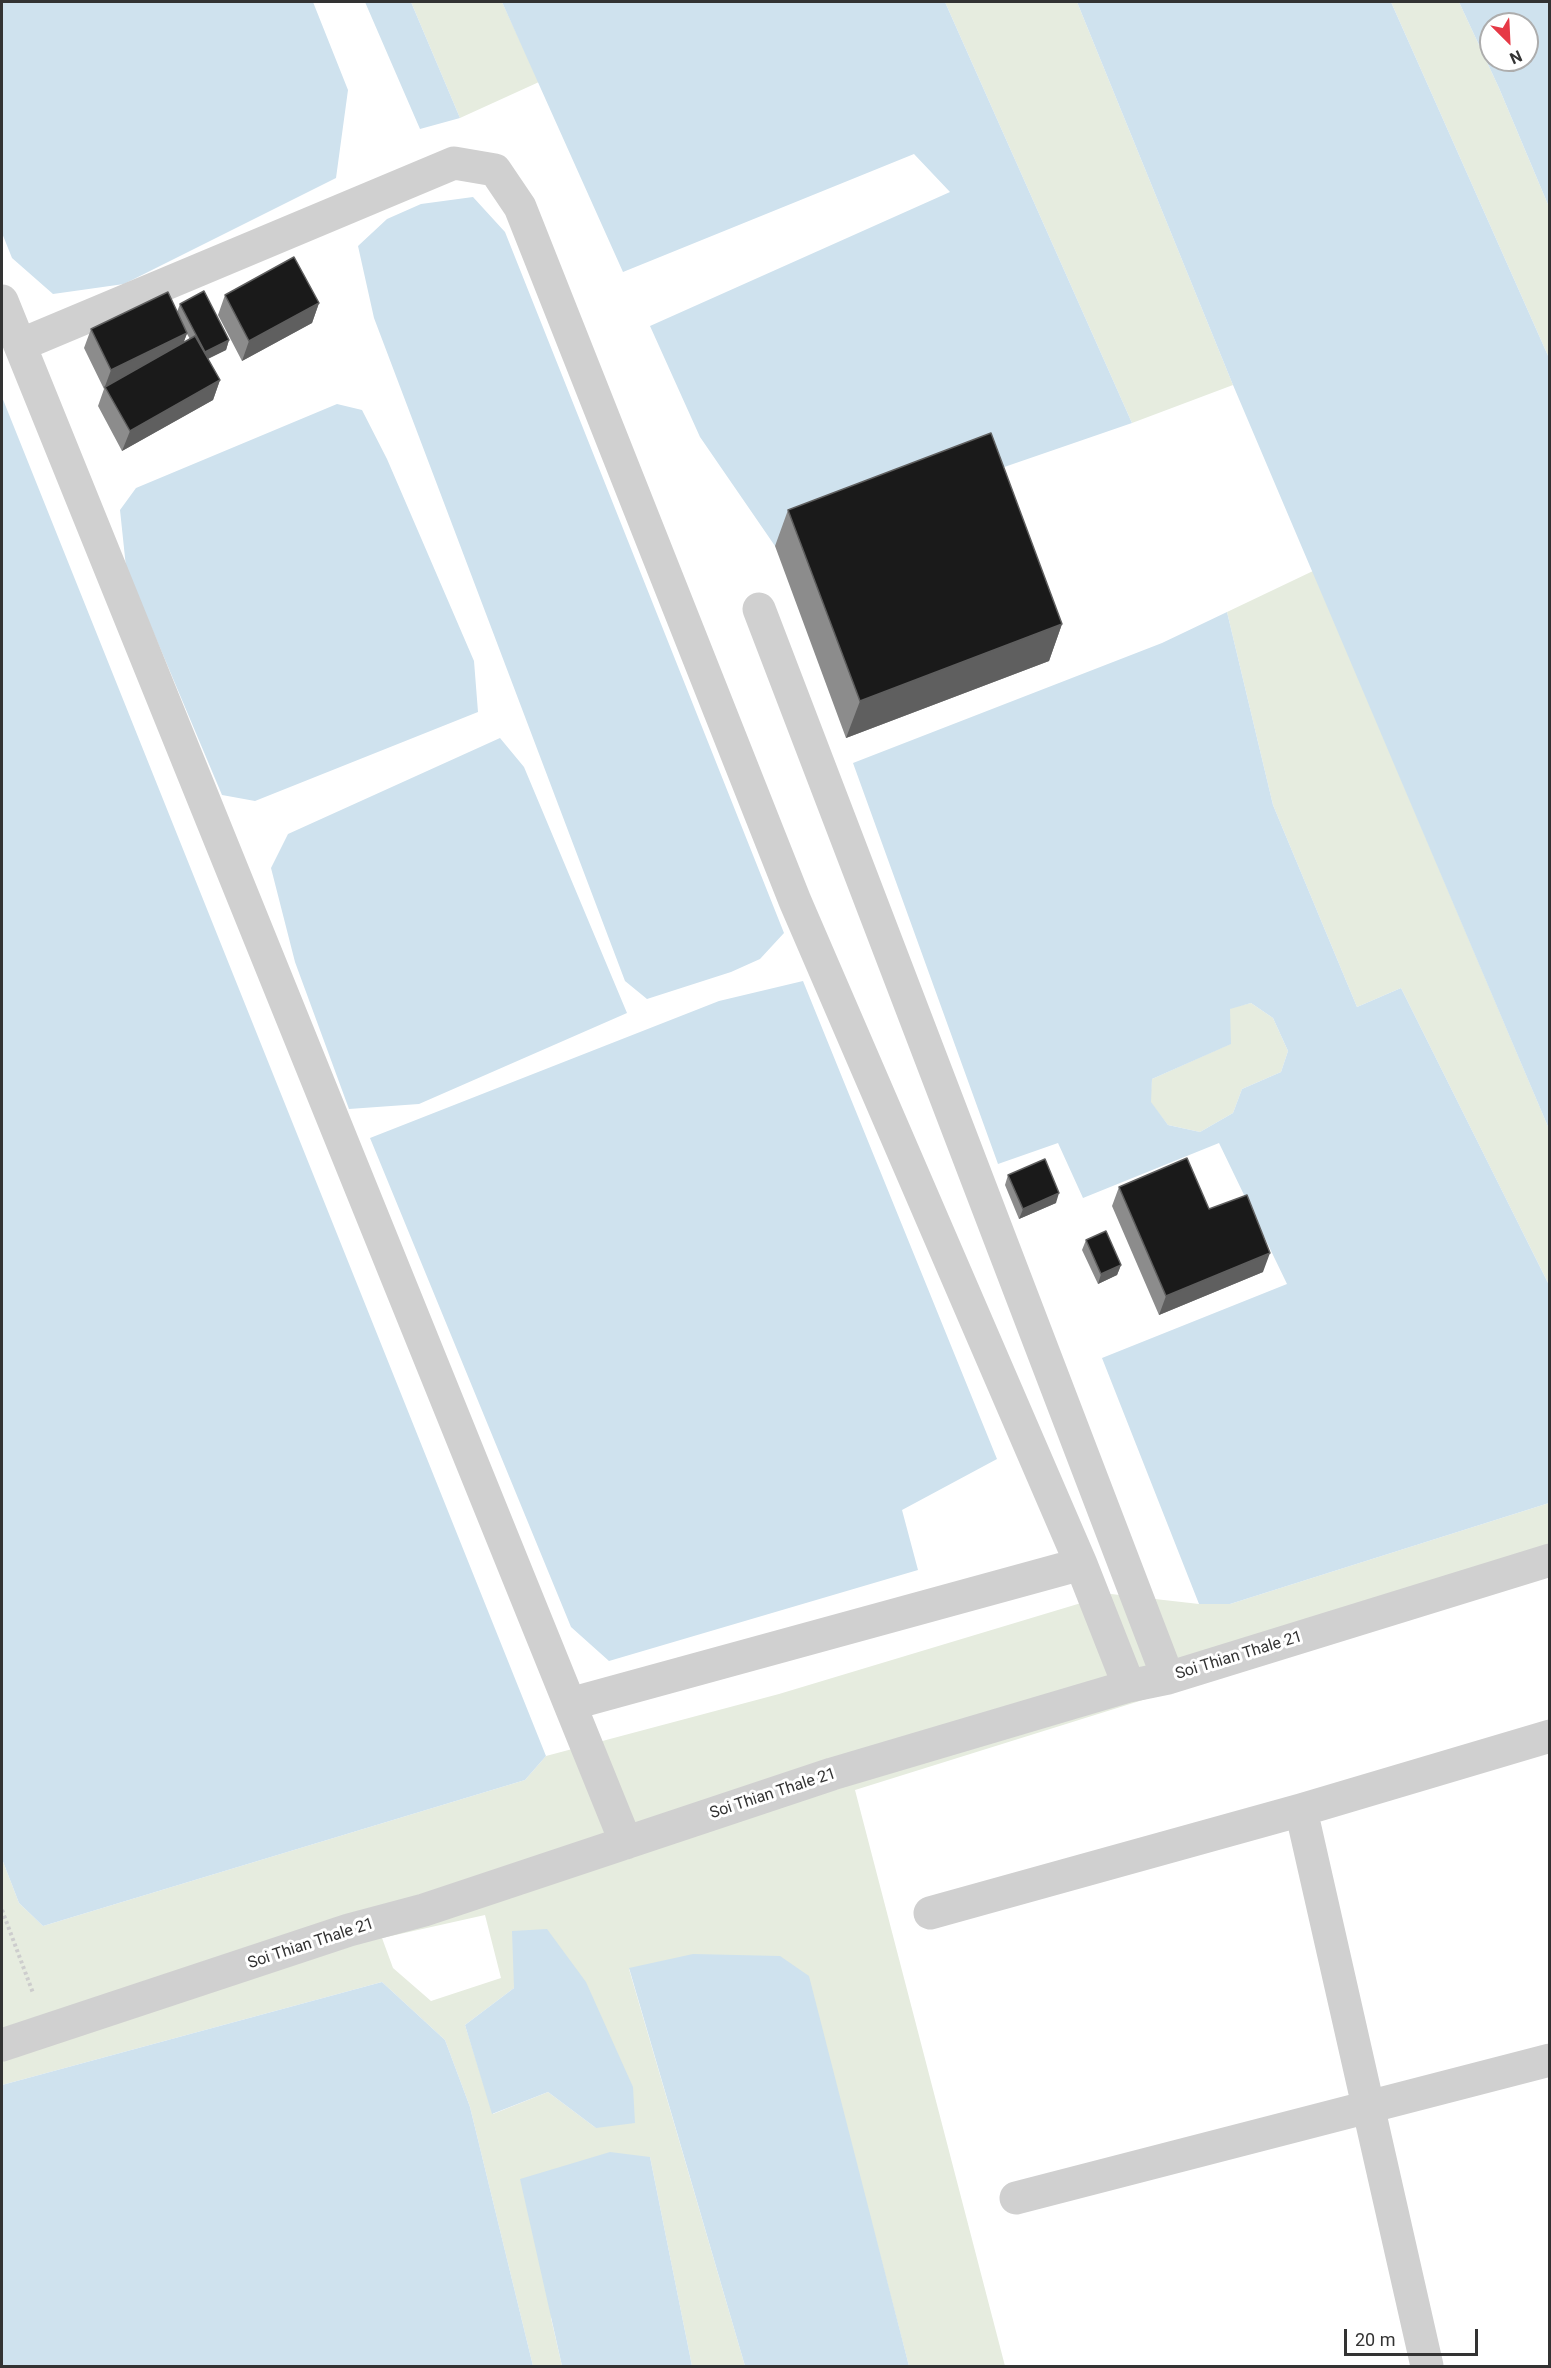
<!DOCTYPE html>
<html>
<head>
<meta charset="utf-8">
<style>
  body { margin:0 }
  #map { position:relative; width:1551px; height:2368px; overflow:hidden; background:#fff; font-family:Roboto,sans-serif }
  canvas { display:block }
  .frame { position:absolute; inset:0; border:3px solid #333; pointer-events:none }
  .north { position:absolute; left:1479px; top:12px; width:60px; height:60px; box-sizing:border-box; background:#fff; border:2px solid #adadad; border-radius:50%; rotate:156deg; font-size:16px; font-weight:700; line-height:24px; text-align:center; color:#333 }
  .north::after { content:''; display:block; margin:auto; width:21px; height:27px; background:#e63946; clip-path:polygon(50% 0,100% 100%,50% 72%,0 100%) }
  .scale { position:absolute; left:1344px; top:2329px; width:134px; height:27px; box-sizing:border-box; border:3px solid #333; border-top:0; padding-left:8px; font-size:18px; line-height:21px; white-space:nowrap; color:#333; -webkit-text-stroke:4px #fff; paint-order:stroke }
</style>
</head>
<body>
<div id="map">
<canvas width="1551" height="2368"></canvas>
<div class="frame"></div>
<div class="north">N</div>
<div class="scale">20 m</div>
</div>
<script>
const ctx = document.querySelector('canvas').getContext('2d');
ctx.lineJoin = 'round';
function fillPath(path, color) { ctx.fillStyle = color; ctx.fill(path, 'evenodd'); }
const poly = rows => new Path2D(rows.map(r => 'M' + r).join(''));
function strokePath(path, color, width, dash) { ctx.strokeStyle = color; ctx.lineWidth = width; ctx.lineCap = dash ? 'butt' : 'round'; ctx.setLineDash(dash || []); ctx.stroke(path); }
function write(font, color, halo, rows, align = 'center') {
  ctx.font = font + ' Roboto,sans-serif'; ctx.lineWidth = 6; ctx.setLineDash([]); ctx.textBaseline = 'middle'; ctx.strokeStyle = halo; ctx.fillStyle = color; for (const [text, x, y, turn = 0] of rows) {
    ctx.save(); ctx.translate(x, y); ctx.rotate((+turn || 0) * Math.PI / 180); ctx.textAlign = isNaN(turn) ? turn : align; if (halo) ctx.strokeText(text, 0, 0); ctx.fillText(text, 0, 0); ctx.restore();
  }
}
const green = poly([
  [411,2,502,2,539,82,460,118],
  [945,2,1077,2,1233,385,1132,423],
  [1391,2,1459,2,1499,88,1549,207,1549,358],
  [1313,571,1549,1129,1549,1285,1401,988,1357,1007,1273,805,1227,612],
  [1251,1003,1273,1018,1288,1051,1281,1072,1242,1089,1233,1113,1200,1132,1168,1125,1150,1102,1152,1079,1230,1044,1230,1008],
  [1549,1503,1549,1573,855,1790,1005,2366,909,2366,843,2113,629,1969,745,2366,692,2366,650,2157,551,2318,562,2366,533,2366,470,2107,445,2040,382,1982,2,2085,2,1859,19,1903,43,1926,525,1780,546,1756,779,1694,1111,1594,1199,1604,1230,1604],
  [485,1915,501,1978,431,2001,393,1968,382,1938],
  [514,1988,596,2128,548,2092,493,2114,465,2025]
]);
const water = poly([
  [2,2,313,2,348,90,336,178,124,284,53,294,12,258,2,233],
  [365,2,411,2,460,118,420,129],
  [502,2,945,2,1132,423,775,546,700,437,650,326,950,192,914,154,623,272],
  [1077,2,1391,2,1549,358,1549,1129,1233,385],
  [1459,2,1549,2,1549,207,1499,88],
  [1491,24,1527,24,1527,60,1491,60],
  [473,197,505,232,784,933,760,959,731,972,647,999,625,981,374,318,358,246,387,219,421,204],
  [2,397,546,1756,525,1780,43,1926,19,1903,2,1859],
  [337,404,362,410,387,459,474,661,478,712,255,801,222,795,126,567,120,510,136,488],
  [1227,612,1273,805,1357,1007,1401,988,1549,1285,1549,1503,1230,1604,1199,1604,1102,1358,1287,1284,1219,1143,1083,1198,1058,1143,998,1164,853,763,1162,643],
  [1251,1003,1273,1018,1288,1051,1281,1072,1242,1089,1233,1113,1200,1132,1168,1125,1151,1102,1152,1079,1231,1044,1230,1009],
  [500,738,524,767,627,1013,419,1104,349,1109,295,962,271,868,288,834],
  [803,981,997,1459,902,1510,918,1570,609,1661,571,1627,370,1138,719,1001],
  [547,1929,586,1982,633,2087,635,2123,596,2128,548,2092,492,2114,465,2025,514,1988,512,1931],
  [693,1954,780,1956,809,1976,909,2366,745,2366,629,1968],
  [382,1982,445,2040,470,2107,533,2366,2,2366,2,2085],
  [610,2152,650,2157,692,2366,562,2366,520,2179]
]);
const path = poly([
  [2,1910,33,1993]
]);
const minor = poly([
  [2,301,626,1843],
  [20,345,454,163,495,170,520,207,795,901,1081,1564,1129,1686],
  [759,609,1168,1678],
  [570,1704,1081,1564],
  [1301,1810,1427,2366],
  [930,1913,1301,1810,1550,1736],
  [2,2045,349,1930,424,1910,832,1774,1129,1686,1168,1678,1550,1560],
  [1016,2198,1550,2060]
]);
const wall = poly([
  [225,295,319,303,312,323,242,361,218,315],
  [180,304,229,340,226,350,208,359,220,380,213,400,122,451,98,406,104,389,84,348,91,329,177,312],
  [187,334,190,339,183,343],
  [788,510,1062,624,1049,661,846,738,775,546],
  [1008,1175,1056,1203,1019,1219,1005,1185],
  [1119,1187,1209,1209,1263,1272,1159,1315,1112,1206],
  [1086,1240,1121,1265,1117,1275,1098,1284,1082,1250]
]);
const shadedWall = poly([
  [319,303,312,323,242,361,249,341],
  [187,333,180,353,105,387,104,389,111,370],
  [229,340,226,350,201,362,205,352],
  [220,380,213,400,122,451,130,431],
  [1062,624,1049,661,846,738,860,701],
  [1059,1193,1056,1203,1019,1219,1023,1209],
  [1270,1253,1263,1272,1159,1315,1166,1296],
  [1121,1265,1117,1275,1098,1284,1101,1274]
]);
const building = poly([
  [294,257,319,303,249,341,225,295,294,257],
  [204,291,229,340,205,352,180,304,204,291],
  [168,292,187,333,111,370,91,329,168,292],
  [195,336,220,380,130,431,105,387,195,336],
  [991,433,1062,624,860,701,788,510,991,433],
  [1187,1158,1209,1209,1247,1195,1270,1253,1166,1296,1119,1187,1187,1158],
  [1045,1159,1059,1193,1023,1209,1008,1175,1045,1159],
  [1106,1231,1121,1265,1101,1274,1086,1240,1106,1231]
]);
const streetNames = [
  ["Soi Thian Thale 21",1239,1656,-17],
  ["Soi Thian Thale 21",773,1794,-18],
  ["Soi Thian Thale 21",311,1944,-18]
];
fillPath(green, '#e6ecdf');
fillPath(water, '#cfe2ee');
strokePath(path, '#cdcdcd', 4, [3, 3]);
strokePath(minor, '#d0d0d0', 33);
fillPath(wall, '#8c8c8c');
fillPath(shadedWall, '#5f5f5f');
fillPath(building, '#1a1a1a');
strokePath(building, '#5f5f5f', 1.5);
write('16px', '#333', '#fff', streetNames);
</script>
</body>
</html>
